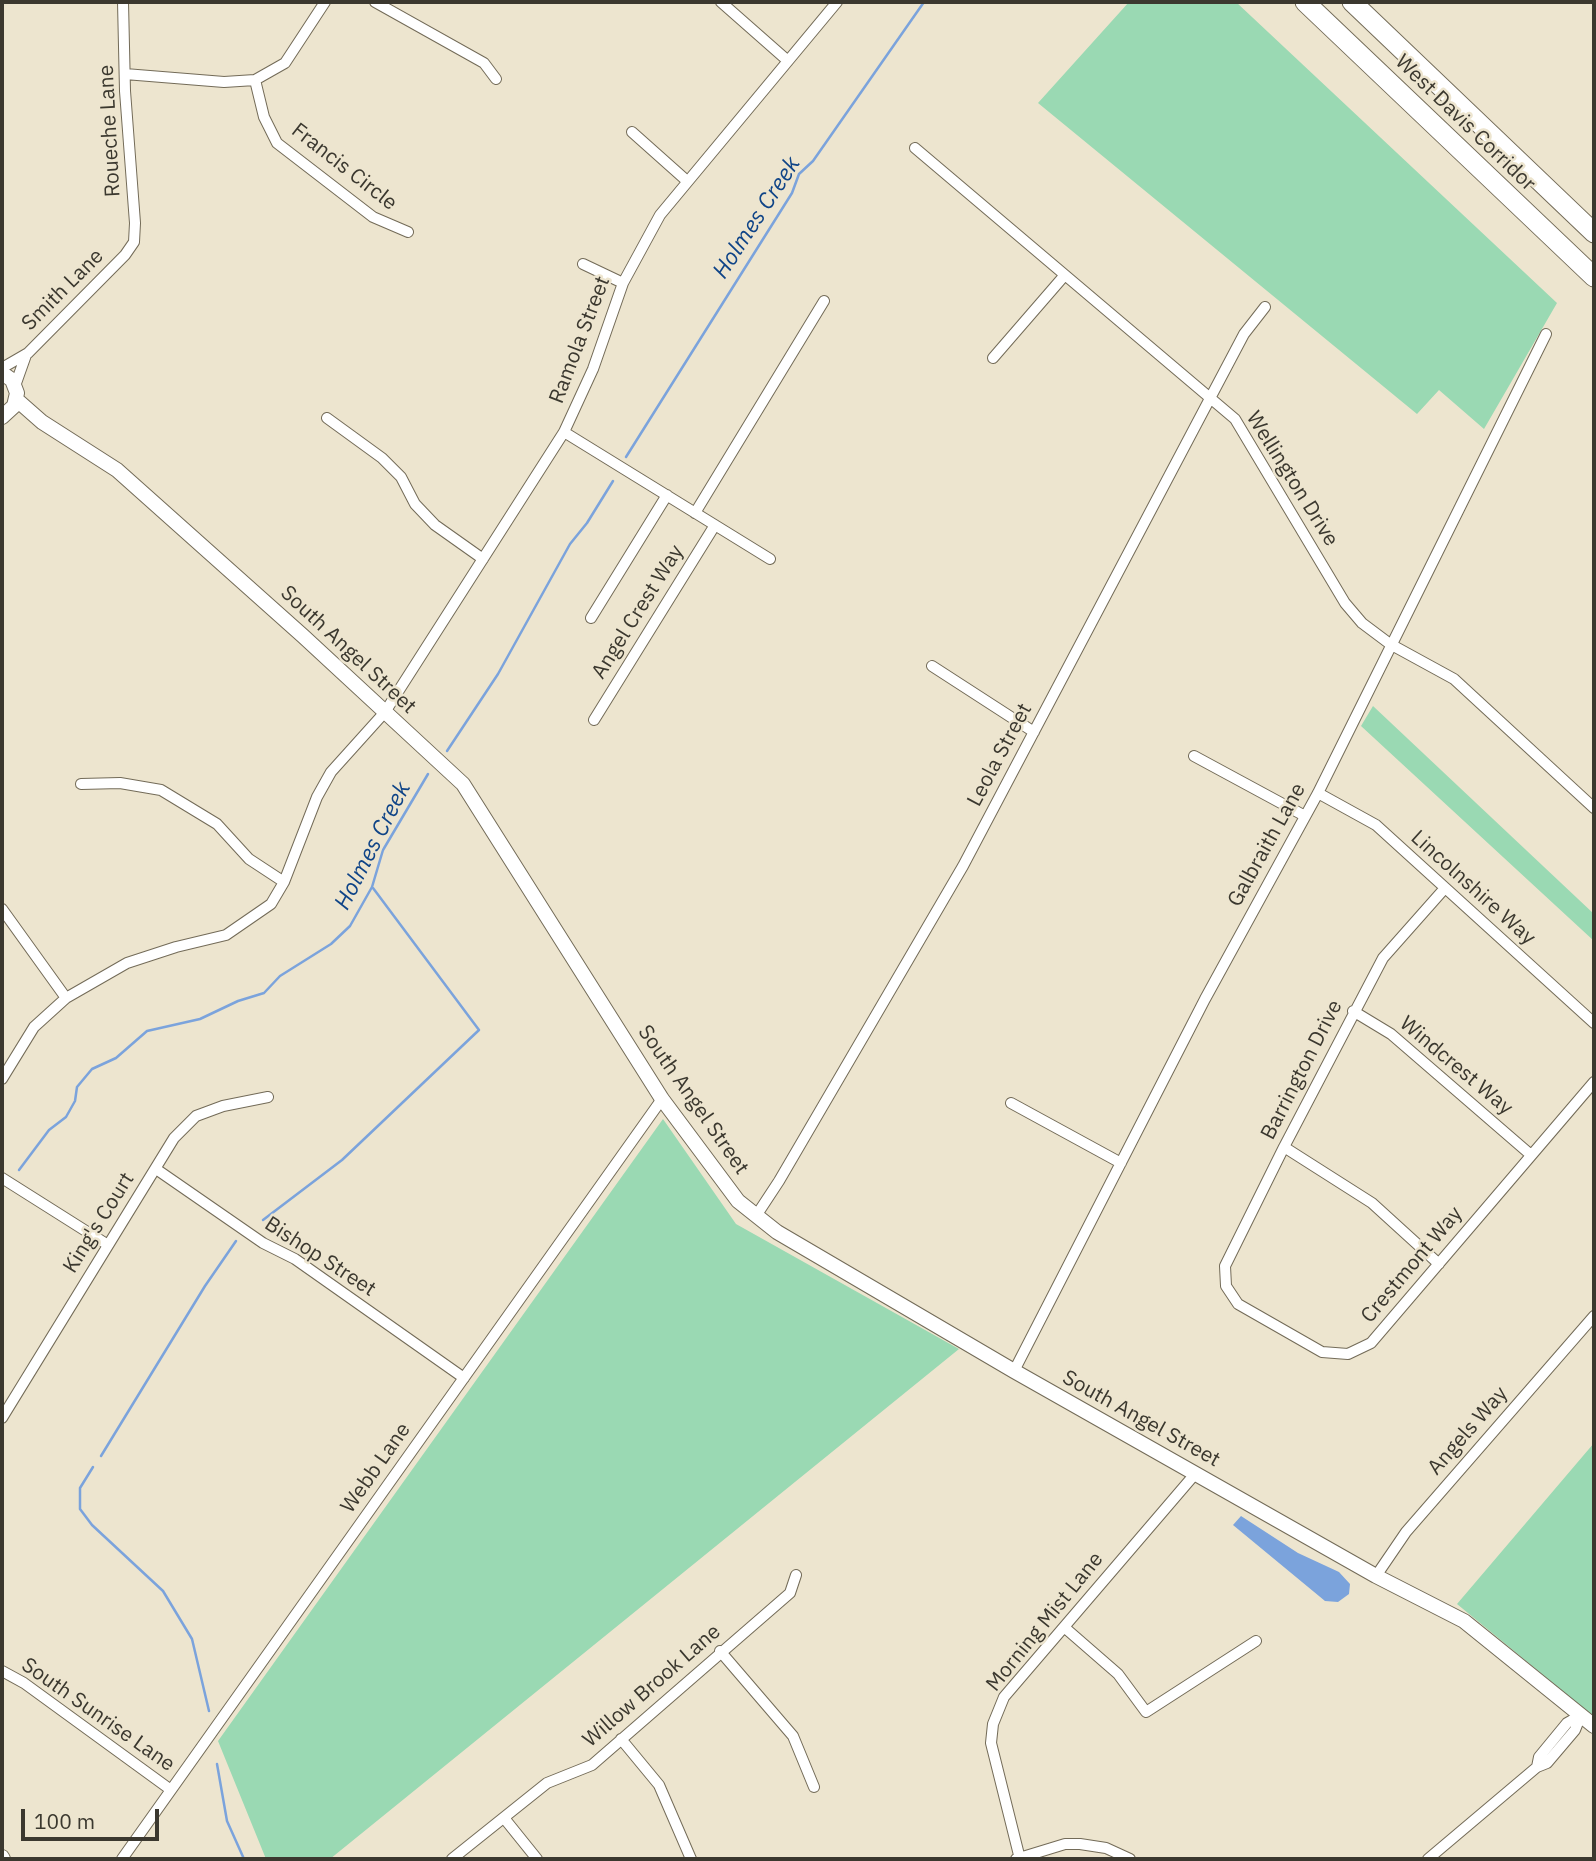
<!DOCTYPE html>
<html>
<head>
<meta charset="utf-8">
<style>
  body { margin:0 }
  #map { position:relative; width:1596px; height:1861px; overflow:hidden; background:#ede5cf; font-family:"IBM Plex Sans",sans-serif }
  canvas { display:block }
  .frame { position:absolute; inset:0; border:4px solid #3b382f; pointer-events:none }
  .scale { position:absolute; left:21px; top:1809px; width:138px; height:32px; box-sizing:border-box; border:4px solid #3b382f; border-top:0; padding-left:9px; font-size:21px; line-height:24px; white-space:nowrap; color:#3b382f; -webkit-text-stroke:5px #ede5cf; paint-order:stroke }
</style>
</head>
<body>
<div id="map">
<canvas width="1596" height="1861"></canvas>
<div class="frame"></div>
<div class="scale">100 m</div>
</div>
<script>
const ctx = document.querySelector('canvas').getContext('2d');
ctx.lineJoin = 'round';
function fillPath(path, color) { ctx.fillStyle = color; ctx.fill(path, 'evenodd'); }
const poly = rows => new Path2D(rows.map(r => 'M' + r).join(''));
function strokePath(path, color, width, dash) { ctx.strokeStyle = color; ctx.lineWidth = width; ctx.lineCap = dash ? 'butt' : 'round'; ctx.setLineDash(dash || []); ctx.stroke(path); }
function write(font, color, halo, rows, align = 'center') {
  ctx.font = font + ' "IBM Plex Sans",sans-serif'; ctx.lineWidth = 5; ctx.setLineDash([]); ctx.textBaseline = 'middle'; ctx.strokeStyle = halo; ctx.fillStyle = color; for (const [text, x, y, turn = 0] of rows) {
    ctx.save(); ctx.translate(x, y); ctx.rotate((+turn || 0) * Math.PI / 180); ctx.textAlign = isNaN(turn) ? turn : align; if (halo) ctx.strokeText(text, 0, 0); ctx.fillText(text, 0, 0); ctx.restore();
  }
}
const green = poly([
  [1129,2,1236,2,1557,303,1484,429,1439,390,1417,414,1038,103],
  [1373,706,1594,914,1594,941,1361,726],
  [663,1119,736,1224,959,1349,330,1859,266,1859,218,1741],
  [1594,1443,1594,1717,1457,1604]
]);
const water = poly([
  [1241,1516,1298,1553,1339,1572,1350,1584,1349,1594,1338,1602,1325,1601,1233,1525]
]);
const stream = poly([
  [626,457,792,193,799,174,813,161,924,2],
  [447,751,498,674,570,544,587,523,613,481],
  [19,1170,49,1130,66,1117,75,1101,77,1087,92,1069,116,1058,147,1031,200,1019,238,1001,264,993,280,976,331,944,350,926,372,887,383,850,428,774],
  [263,1220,342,1160,479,1030,373,888],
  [101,1456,205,1286,236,1241],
  [93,1467,80,1488,80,1509,92,1525,163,1591,192,1639,209,1711],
  [217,1764,227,1821,244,1859]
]);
const street = poly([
  [375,2,484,63,496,79],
  [721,2,788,61],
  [125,74,224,82,255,80,285,63,325,2],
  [255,80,264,117,277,143,373,217,408,232],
  [632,132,687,181],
  [915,148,1235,419,1345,603,1362,623,1390,644,1454,679,1594,808],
  [583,264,623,283],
  [993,358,1064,276],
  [2,368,28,353,125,255,134,242,135,223,125,91,123,2],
  [15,386,26,355],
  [327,418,382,458,401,477,415,504,435,525,483,559],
  [564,432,770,559],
  [695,513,824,301],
  [591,618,667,495],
  [932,666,1034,732],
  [594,720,715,525],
  [1194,756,1305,816],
  [81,784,120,783,161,790,217,824,249,859,284,882],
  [1318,793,1376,825,1594,1023],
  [1445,888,1383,958,1284,1147,1225,1266,1226,1286,1238,1304,1322,1352,1348,1354,1371,1343,1594,1082],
  [2,909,66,998],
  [1353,1011,1391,1034,1531,1155],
  [2,1079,34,1027,66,998,127,963,176,947,226,935,271,904,284,882,317,797,331,772,385,712,564,432,593,369,623,283,660,215,837,2],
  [1011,1103,1121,1163],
  [1284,1147,1372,1203,1439,1264],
  [156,1169,263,1243,295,1259,464,1378],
  [2,1178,108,1245],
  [756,1216,779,1181,963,866,1244,334,1265,307],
  [1014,1371,1205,999,1318,793,1546,334],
  [2,1418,174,1138,196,1116,223,1106,268,1097],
  [1376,1576,1406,1532,1594,1316],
  [1064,1627,1118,1674,1146,1712,1256,1641],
  [720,1651,793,1736,814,1787],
  [2,1671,24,1683,171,1790],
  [621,1739,659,1785,691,1859],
  [1537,1767,1539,1757,1567,1723,1581,1715],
  [504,1818,537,1859],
  [122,1859,662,1099],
  [452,1859,547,1783,592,1765,790,1593,796,1575],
  [1016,1859,1065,1844,1080,1844,1106,1848,1130,1859],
  [1020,1859,991,1743,993,1724,1004,1697,1195,1474],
  [1428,1859,1537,1767,1547,1763,1575,1730,1581,1715]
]);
const secondary = poly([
  [2,373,12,380,17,393,14,406,2,417],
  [17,400,42,422,117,470,303,636,463,784,662,1099,738,1201,777,1232,1014,1371,1376,1576,1464,1621,1594,1726],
  [2,1857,3,1859]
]);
const highway = poly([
  [1305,2,1594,277],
  [1352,2,1594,233]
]);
const streetNames = [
  ["West Davis Corridor",1465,123,44],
  ["Roueche Lane",110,131,-93],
  ["Francis Circle",344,167,38],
  ["Smith Lane",63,290,-45],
  ["Ramola Street",580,340,-69],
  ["Wellington Drive",1292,479,58],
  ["Angel Crest Way",638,612,-58],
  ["South Angel Street",348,650,43],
  ["Leola Street",1000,755,-62],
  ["Galbraith Lane",1267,845,-61],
  ["Lincolnshire Way",1473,888,42],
  ["Windcrest Way",1456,1066,40],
  ["Barrington Drive",1302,1070,-63],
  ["South Angel Street",693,1100,55],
  ["King's Court",99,1223,-58],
  ["Bishop Street",320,1257,33],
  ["Crestmont Way",1412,1265,-50],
  ["South Angel Street",1141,1419,29],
  ["Angels Way",1468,1431,-49],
  ["Webb Lane",376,1468,-55],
  ["Morning Mist Lane",1045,1622,-51],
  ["Willow Brook Lane",652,1686,-41],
  ["South Sunrise Lane",98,1715,35]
];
const waterNames = [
  ["Holmes Creek",757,218,-57],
  ["Holmes Creek",373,846,-63]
];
fillPath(green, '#9ad9b3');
fillPath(water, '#7ba3dc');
strokePath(stream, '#7ba3dc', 2.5);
strokePath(street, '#736b58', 12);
strokePath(secondary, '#736b58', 16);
strokePath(highway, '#736b58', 21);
strokePath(street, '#fff', 10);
strokePath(secondary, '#fff', 14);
strokePath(highway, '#fff', 19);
write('21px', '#3b382f', '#ede5cf', streetNames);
write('italic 23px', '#0f4487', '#ede5cf', waterNames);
</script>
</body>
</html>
